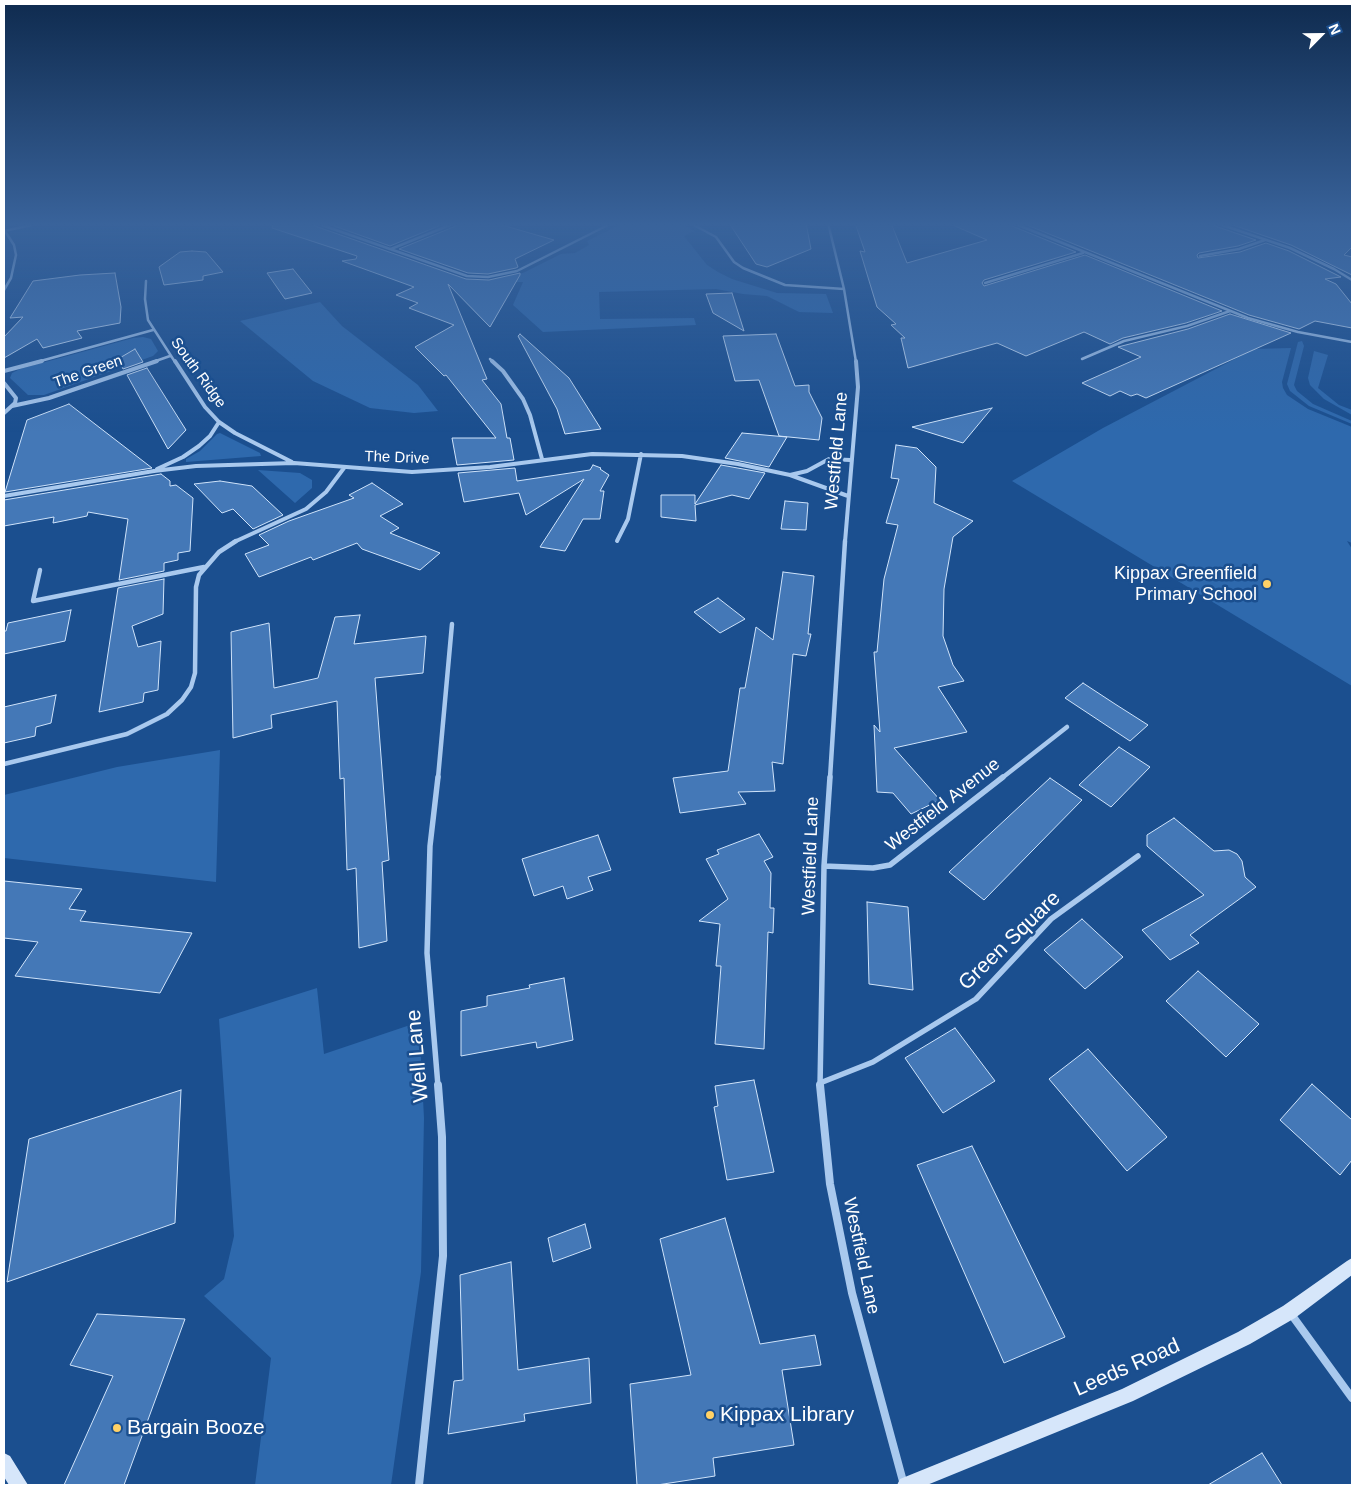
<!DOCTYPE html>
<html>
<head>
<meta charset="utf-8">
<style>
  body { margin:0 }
  #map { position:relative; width:1356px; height:1489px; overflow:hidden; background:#1b4f8f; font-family:Helvetica,sans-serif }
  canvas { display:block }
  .frame { position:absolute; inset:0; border:5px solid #fff; pointer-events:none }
  .north { position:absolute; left:1296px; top:10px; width:50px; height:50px; -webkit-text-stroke:4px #1b4f8f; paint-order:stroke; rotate:67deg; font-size:14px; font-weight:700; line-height:20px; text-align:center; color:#fff }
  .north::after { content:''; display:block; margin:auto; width:18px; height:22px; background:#fff; clip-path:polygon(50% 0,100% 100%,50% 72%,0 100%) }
</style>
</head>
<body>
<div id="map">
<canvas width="1356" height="1489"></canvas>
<div class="frame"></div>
<div class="north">N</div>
</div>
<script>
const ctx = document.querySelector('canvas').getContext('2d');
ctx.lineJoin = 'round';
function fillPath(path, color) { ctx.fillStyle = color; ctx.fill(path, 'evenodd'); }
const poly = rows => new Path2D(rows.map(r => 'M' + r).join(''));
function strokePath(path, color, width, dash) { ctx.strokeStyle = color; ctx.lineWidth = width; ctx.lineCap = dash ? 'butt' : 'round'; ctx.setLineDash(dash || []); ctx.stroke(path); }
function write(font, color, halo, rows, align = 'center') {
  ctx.font = font + ' Helvetica,sans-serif'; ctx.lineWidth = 5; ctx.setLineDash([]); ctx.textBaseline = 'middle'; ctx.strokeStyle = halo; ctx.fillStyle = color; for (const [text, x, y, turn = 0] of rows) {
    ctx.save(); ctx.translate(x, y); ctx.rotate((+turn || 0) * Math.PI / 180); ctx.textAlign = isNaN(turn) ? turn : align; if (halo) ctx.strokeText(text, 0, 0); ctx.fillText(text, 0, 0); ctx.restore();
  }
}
const green = poly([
  [623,223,679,223,695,231,684,236,707,265,718,272,732,279,777,293,826,294,833,313,799,312,767,296,743,294,716,289,599,292,600,319,694,318,696,325,543,332,513,305,523,282,498,282,525,272,561,254,575,253,589,245,587,241],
  [320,302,342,326,418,385,438,411,414,413,370,408,313,381,240,321],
  [143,337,151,339,158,351,153,356,44,395,28,395,10,378,12,373,20,369,133,338],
  [1302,341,1304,346,1294,385,1297,391,1313,404,1352,421,1352,424,1309,406,1290,391,1287,384,1298,342],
  [1291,348,1282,382,1283,388,1287,395,1308,409,1352,427,1352,543,1347,541,1352,549,1352,686,1012,481,1103,428,1254,349],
  [1314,351,1328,355,1318,388,1339,405,1352,410,1352,415,1324,399,1310,385,1308,378],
  [220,433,260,453,261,456,186,462,186,459,200,451,217,434],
  [258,470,300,473,312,480,312,488,295,503],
  [220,750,216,882,4,858,4,795,117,767],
  [317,988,324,1054,419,1022,424,1118,421,1272,391,1485,255,1485,271,1358,204,1296,224,1279,234,1236,219,1019]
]);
const building = poly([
  [273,223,313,223,315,226,466,279,489,280,520,273,520,275,490,327,448,284,487,379,482,380,501,404,507,438,510,438,514,460,457,465,452,438,496,438,446,375,444,376,415,347,454,325,409,308,418,303,396,295,414,287,342,261,356,259,357,256,272,228,273,223],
  [326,223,446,223,390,246,326,223],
  [458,223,495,223,554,240,515,259,518,267,516,268,488,274,468,273,399,249,456,226,458,223],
  [729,223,806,223,811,249,767,267,756,264,729,223],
  [855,223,891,223,907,263,987,240,948,223,1010,223,1012,226,1076,252,984,280,982,283,984,286,1085,255,1222,311,1186,323,1123,338,1110,344,1084,332,1026,356,997,343,908,368,901,338,905,338,891,325,896,324,877,307,860,251,865,252,855,223],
  [1022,223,1213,223,1215,226,1256,240,1238,246,1199,253,1197,255,1198,258,1240,252,1266,243,1289,251,1341,277,1325,279,1336,284,1352,304,1352,328,1315,321,1299,329,1249,315,1022,223],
  [1227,223,1352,223,1352,247,1344,255,1352,257,1352,275,1291,245,1227,223],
  [192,251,206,252,223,272,203,276,203,280,164,285,159,267,180,252,192,251],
  [293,269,312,293,285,299,267,273,293,269],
  [115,273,121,307,120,323,77,331,82,338,43,348,37,339,4,358,4,337,23,317,10,318,33,281,80,275,115,273],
  [732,293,744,331,713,313,706,294,732,293],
  [1230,314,1291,333,1146,398,1137,394,1131,396,1120,391,1110,396,1082,383,1141,357,1118,347,1188,329,1230,314],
  [520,334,569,378,601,429,565,434,557,409,518,336,520,334],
  [776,334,795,386,809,385,809,392,822,418,819,440,779,436,759,380,735,381,723,336,776,334],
  [135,349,143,362,123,369,118,359,135,349],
  [147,368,186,430,168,449,127,375,147,368],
  [69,404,152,468,5,492,27,420,69,404],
  [992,408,963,443,912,427,992,408],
  [742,433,787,437,769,467,725,458,742,433],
  [896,445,917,448,936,467,934,503,973,521,953,537,944,589,943,636,953,665,964,681,938,687,967,732,894,748,940,800,911,814,893,793,877,792,874,725,880,732,874,652,877,652,884,579,898,525,886,523,899,479,891,478,896,445],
  [593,465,601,468,600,469,609,475,600,491,604,491,600,519,583,519,565,551,540,547,584,479,526,515,519,493,464,502,458,473,515,468,517,481,590,470,593,465],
  [721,465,765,473,749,499,732,495,695,505,696,521,661,517,661,495,695,495,695,504,721,465],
  [161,474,170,481,170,486,176,485,193,498,190,551,178,553,178,560,164,563,164,571,119,580,128,519,88,512,87,516,53,523,54,517,4,526,4,500,161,474],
  [220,481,252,486,283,515,253,529,233,509,222,513,194,484,220,481],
  [372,483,403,504,380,516,399,528,390,533,440,553,420,570,362,549,357,543,313,560,311,557,259,577,245,554,269,545,259,535,289,521,354,498,349,495,372,483],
  [785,501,808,503,806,530,781,529,785,501],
  [783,572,814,576,808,634,811,634,806,656,793,654,783,764,772,762,775,791,738,792,746,804,680,813,673,778,728,771,740,688,745,688,756,627,773,640,783,572],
  [164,579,163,614,132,626,138,647,161,641,158,690,144,693,143,702,99,712,118,588,164,579],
  [718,598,745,619,720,633,694,612,718,598],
  [71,610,65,641,4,654,4,631,6,631,8,623,71,610],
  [360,615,354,644,426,636,423,673,375,678,389,860,382,862,387,941,359,948,356,868,347,870,344,778,340,779,337,701,271,715,272,728,233,738,231,632,269,623,274,688,318,678,335,617,360,615],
  [1083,683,1115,704,1148,725,1130,741,1065,698,1083,683],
  [56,695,51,723,36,727,35,736,4,743,4,707,56,695],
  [1119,747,1150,767,1111,807,1079,785,1119,747],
  [1050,778,1082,800,984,900,949,872,1050,778],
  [1174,818,1214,851,1229,850,1237,854,1242,861,1245,877,1256,887,1190,935,1199,943,1170,960,1142,930,1204,895,1147,846,1147,835,1174,818],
  [759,834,773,857,764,861,771,873,770,908,774,908,773,933,768,932,764,1049,715,1044,721,966,716,966,720,924,699,921,728,899,706,859,719,854,717,850,759,834],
  [598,835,611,870,588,877,593,890,567,899,563,886,534,896,522,859,598,835],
  [4,881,82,889,69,909,86,911,80,921,192,933,160,993,15,976,38,942,4,938,4,881],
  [867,902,908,907,913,990,869,984,867,902],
  [1082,919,1123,957,1085,989,1044,950,1082,919],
  [1198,971,1259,1024,1226,1057,1166,1001,1198,971],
  [564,978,573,1040,537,1048,536,1042,461,1056,461,1011,487,1006,487,996,530,988,529,985,564,978],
  [955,1028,995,1081,943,1113,905,1058,955,1028],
  [1088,1049,1167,1137,1127,1171,1049,1079,1088,1049],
  [754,1080,774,1172,727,1180,714,1107,718,1106,715,1086,754,1080],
  [1312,1084,1352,1120,1352,1160,1340,1175,1280,1120,1312,1084],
  [181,1090,175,1223,7,1282,29,1139,181,1090],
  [972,1146,1065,1337,1004,1363,917,1165,972,1146],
  [725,1218,760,1344,815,1335,821,1365,782,1370,794,1445,713,1458,715,1476,657,1485,637,1485,630,1384,691,1375,660,1239,725,1218],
  [585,1224,591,1248,553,1262,548,1238,585,1224],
  [511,1262,518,1370,589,1358,591,1403,524,1414,525,1421,448,1434,454,1381,463,1380,460,1275,511,1262],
  [97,1314,185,1319,124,1485,64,1485,113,1376,70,1365,97,1314],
  [1262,1453,1282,1485,1208,1485,1262,1453]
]);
const streetFar4 = poly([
  [316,223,467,276,488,277,517,271,612,223],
  [690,223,716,237,734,262,743,268,785,285,844,289],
  [828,223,844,289,856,362],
  [1013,223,1248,318,1298,332,1352,342],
  [1216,223,1290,248,1334,269,1352,280],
  [4,231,41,223],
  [391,249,455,223],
  [1200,256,1239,249,1265,240],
  [146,281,145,299,148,320,175,362],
  [985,283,1083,253],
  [4,290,11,278,16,255,14,245,5,231],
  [490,359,493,362],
  [1082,359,1124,341,1187,326,1230,311],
  [37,362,153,330],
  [153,362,170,356]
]);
const streetFar3 = poly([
  [175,361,205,407,219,422,235,433,292,462],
  [492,361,503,371,523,399,530,415,542,459],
  [4,371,42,361],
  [4,383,16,398,15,403,4,413],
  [12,406,49,398,157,361],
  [157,469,183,457,199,446,210,436,219,422],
  [790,475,807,471,829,459,850,460],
  [4,496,154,471,196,466,294,463,412,472,490,467,592,454,682,456,738,464,790,475,848,496],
  [617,541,628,519,641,454],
  [234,542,306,509,326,492,344,468],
  [845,542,858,387,856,361]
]);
const streetFar2 = poly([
  [40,570,33,601,204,567],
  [4,764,127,734,167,714,182,700,191,687,195,673,196,587,199,575,219,552,236,541],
  [438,778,452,624],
  [830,778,845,541],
  [1002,778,1067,727]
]);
const streetFar1 = poly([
  [824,866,873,868,890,865,1003,777],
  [820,1083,873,1062,976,999,1051,919,1138,856],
  [438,1086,427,953,430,846,438,777],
  [820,1086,824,866,830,777]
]);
const street = poly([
  [820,1085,830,1184,852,1293,904,1485],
  [1291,1314,1352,1398],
  [419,1485,443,1256,442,1137,438,1085]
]);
const secondary = poly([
  [1352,1258,1352,1275,1295,1318,1250,1344,1133,1401,927,1485,897,1485,900,1479,1122,1389,1238,1332,1283,1306,1347,1261,1352,1258],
  [4,1453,10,1456,28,1485,9,1485,4,1477,4,1453]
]);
const markers = [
  [1267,584,5,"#ffd166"],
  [710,1415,5,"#ffd166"],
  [117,1428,5,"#ffd166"]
];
const farStreetnames = [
  ["The Green",88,372,-19],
  ["South Ridge",198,373,54],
  ["The Drive",397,458,2]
];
const streetNames = [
  ["Westfield Lane",837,451,-85],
  ["Westfield Avenue",943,805,-38],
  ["Westfield Lane",811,856,-88],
  ["Westfield Lane",861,1256,78]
];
const poiNames = [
  ["Kippax Greenfield",1257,574],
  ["Primary School",1257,595]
];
const nearStreetnames = [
  ["Green Square",1010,941,-44],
  ["Well Lane",418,1056,-95],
  ["Leeds Road",1127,1368,-24]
];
const nearPoinames = [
  ["Kippax Library",720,1415],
  ["Bargain Booze",127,1428]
];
fillPath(green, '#2e69ad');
fillPath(building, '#4478b7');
strokePath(building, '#cfe3fa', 1);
strokePath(streetFar4, '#a9c9ee', 2.5);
strokePath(streetFar3, '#a9c9ee', 4);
strokePath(streetFar2, '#a9c9ee', 4.5);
strokePath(streetFar1, '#a9c9ee', 5.5);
strokePath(street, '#a9c9ee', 8);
fillPath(secondary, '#d6e6fa');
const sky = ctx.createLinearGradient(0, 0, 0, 432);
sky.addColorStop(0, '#0f2b4f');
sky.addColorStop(0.52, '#39639b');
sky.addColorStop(1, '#39639b00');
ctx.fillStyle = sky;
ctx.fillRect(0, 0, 1356, 432);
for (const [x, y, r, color] of markers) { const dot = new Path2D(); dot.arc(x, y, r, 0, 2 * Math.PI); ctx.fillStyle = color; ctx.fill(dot); strokePath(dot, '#1b4f8f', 2); }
write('15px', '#fff', '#1b4f8f', farStreetnames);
write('18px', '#fff', '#1b4f8f', streetNames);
write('18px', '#fff', '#1b4f8f', poiNames, 'right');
write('21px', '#fff', '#1b4f8f', nearStreetnames);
write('21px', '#fff', '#1b4f8f', nearPoinames, 'left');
</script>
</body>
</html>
